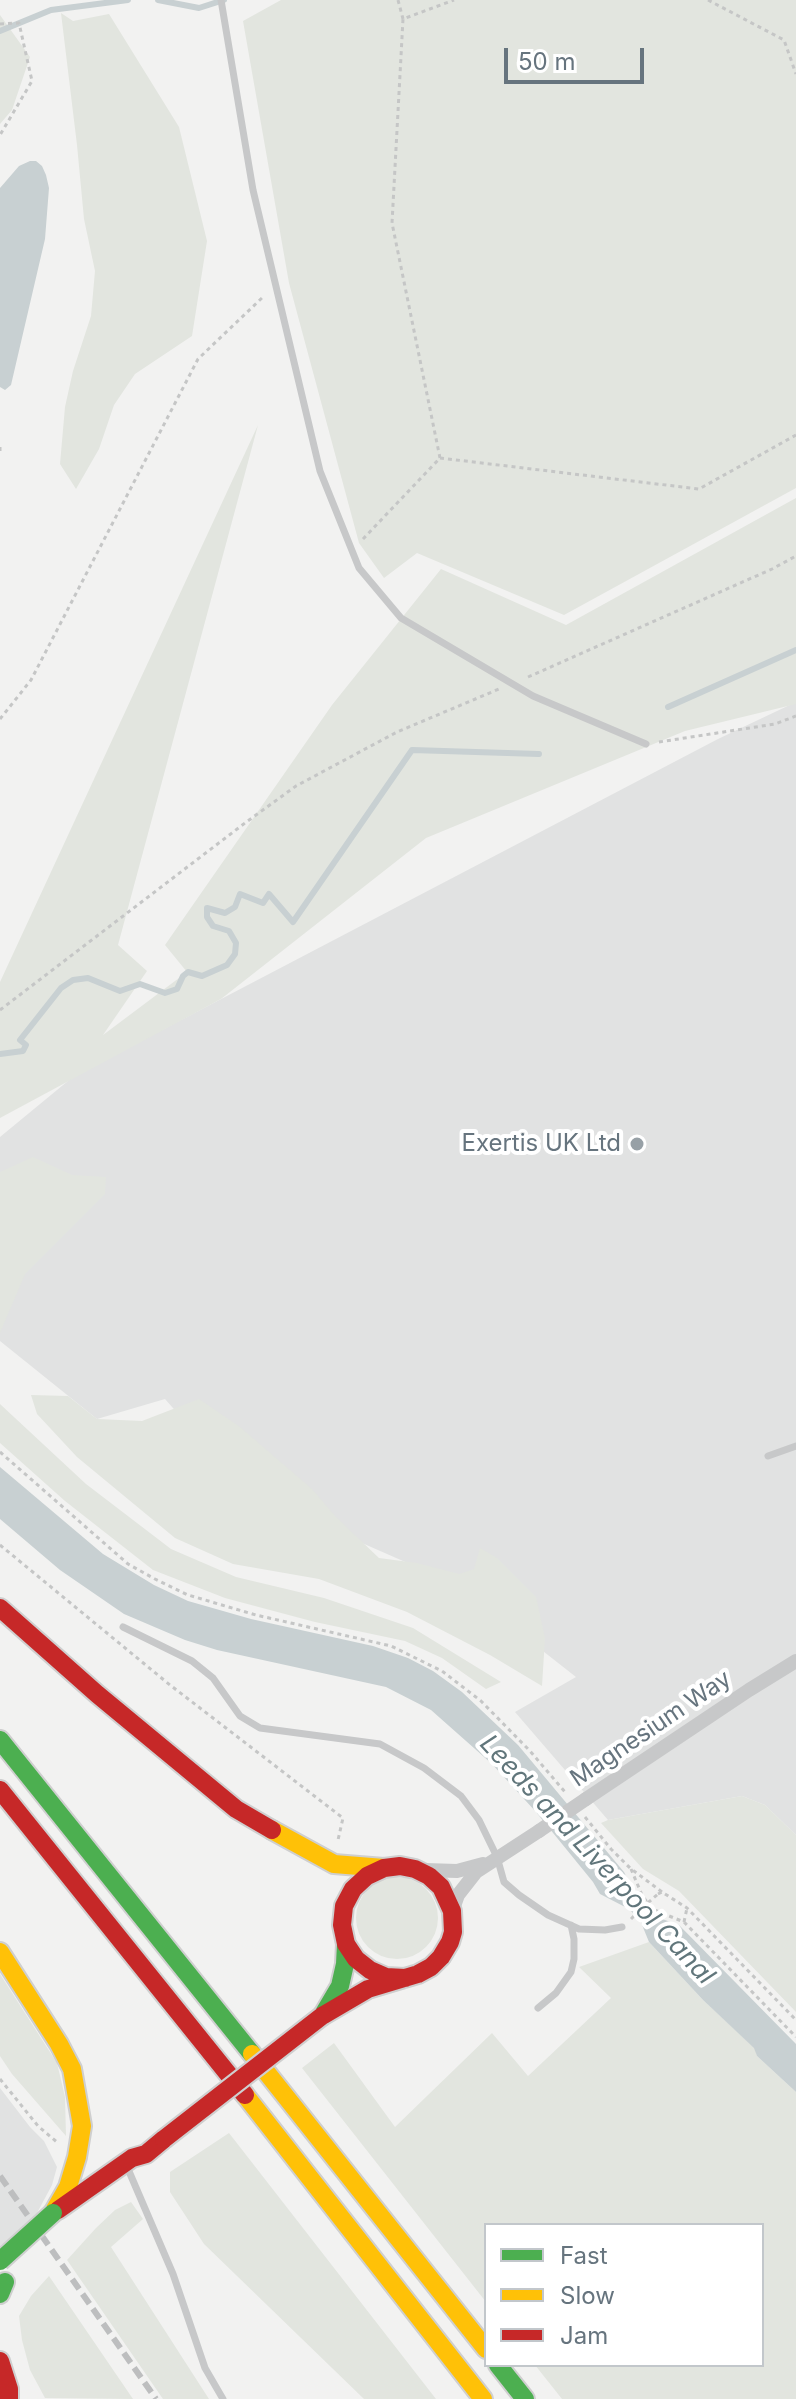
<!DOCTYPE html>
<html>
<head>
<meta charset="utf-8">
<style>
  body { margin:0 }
  #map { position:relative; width:796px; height:2399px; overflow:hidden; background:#f2f2f1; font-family:Inter,sans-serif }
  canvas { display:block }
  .legend { position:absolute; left:484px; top:2223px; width:280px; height:144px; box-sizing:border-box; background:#fff; border:2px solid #c2c7cb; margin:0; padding:10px 14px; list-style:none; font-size:24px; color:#66747e }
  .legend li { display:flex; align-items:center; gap:16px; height:40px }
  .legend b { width:40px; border:2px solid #c2c7cb }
  .scale { position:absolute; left:504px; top:48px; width:140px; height:36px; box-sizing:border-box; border:4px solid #66747e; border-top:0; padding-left:10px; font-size:24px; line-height:28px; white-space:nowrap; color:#66747e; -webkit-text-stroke:6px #fff; paint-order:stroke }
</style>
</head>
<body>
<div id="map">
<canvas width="796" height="2399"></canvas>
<ul class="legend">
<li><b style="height:10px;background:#4caf50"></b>Fast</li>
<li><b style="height:10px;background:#ffc107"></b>Slow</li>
<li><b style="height:10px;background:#c62828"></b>Jam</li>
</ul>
<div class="scale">50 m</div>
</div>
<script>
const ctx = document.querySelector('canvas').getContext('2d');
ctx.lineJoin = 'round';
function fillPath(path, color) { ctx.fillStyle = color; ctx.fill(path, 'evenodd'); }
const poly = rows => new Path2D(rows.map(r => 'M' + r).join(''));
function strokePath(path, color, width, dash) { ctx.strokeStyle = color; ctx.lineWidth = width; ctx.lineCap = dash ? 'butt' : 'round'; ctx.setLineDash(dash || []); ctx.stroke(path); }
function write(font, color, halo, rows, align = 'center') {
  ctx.font = font + ' Inter,sans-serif'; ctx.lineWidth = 8; ctx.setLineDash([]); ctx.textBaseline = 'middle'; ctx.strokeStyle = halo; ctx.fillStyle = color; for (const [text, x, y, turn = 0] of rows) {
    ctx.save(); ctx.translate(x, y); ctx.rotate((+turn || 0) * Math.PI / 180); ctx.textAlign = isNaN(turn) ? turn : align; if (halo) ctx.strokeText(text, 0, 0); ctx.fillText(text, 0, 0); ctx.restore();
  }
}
const built = poly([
  [796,702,796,1835,765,1805,742,1796,608,1820,515,1712,576,1677,460,1586,248,1493,165,1399,97,1419,0,1341,0,1137,74,1076,718,739],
  [0,2088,30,2127,44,2141,57,2167,52,2185,37,2213,0,2249]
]);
const green = poly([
  [281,0,796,0,796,488,564,615,417,553,384,578,359,543,289,283,243,21],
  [61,13,73,21,109,14,179,127,207,241,192,336,135,374,114,405,99,449,76,489,60,464,65,407,73,371,91,316,95,271,84,219,77,145],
  [0,15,30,57,12,110,0,124],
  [258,425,118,945,147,971,103,1035,187,972,165,945,332,705,441,569,566,625,796,498,796,704,685,731,426,838,221,999,0,1118,0,982],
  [33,1157,72,1175,106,1177,105,1194,25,1274,0,1333,0,1172],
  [31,1395,68,1396,97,1419,142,1421,199,1399,240,1427,312,1489,335,1516,379,1558,417,1563,459,1574,474,1569,480,1548,497,1558,536,1597,545,1638,542,1686,490,1655,407,1612,319,1579,233,1564,175,1538,77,1457,37,1414],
  [0,1404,86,1484,171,1549,236,1577,324,1598,413,1628,501,1682,486,1689,442,1658,405,1641,315,1622,225,1598,153,1570,65,1501,0,1443],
  [742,1796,765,1805,796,1835,796,2012,679,1891,643,1869,601,1823,608,1820],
  '356 1918a41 41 0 1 1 82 0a41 41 0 1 1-82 0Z',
  [649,1942,703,2000,755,2048,757,2056,796,2092,796,2399,562,2399,535,2365,762,2365,762,2225,486,2225,486,2302,302,2068,334,2043,395,2127,492,2033,528,2076,611,1998,579,1967],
  [0,1974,57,2063,65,2097,66,2136,12,2074,0,2056],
  [229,2133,436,2399,364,2399,204,2244,170,2192,170,2172],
  [131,2202,143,2219,111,2247,209,2399,163,2399,67,2260,96,2228,115,2210],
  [49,2276,133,2399,45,2398,30,2370,22,2340,19,2316,31,2296]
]);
const water = poly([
  [30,161,36,161,42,166,46,175,49,188,45,239,11,385,5,390,0,387,0,188,19,166],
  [0,1467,103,1554,154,1585,188,1601,251,1619,373,1646,408,1658,433,1671,462,1692,518,1745,624,1872,640,1903,651,1915,679,1925,796,2044,796,2092,757,2056,754,2048,703,2000,649,1942,640,1920,629,1909,600,1894,593,1882,536,1812,492,1764,431,1710,386,1687,217,1650,185,1640,124,1614,60,1570,0,1519]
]);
const stream = poly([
  [158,0,199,8,224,0],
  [0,31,51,10,128,0],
  [668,707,796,650],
  [0,1054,23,1051,26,1045,20,1040,61,988,73,980,88,978,120,991,140,984,165,993,177,989,183,976,188,972,202,976,227,965,235,954,236,943,229,931,213,926,207,917,207,908,225,913,235,907,240,894,263,903,269,894,293,922,412,750,539,754]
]);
const path = poly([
  [398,0,403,19],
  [708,0,784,40,796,74],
  [0,24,19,23,32,81,0,135],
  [0,447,0,454],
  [440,458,392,223,403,19,454,0],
  [440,458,699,489,796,435],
  [363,539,440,458],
  [528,677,772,569,796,556],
  [0,719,31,680,198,359,264,296],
  [659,742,775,724,796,716],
  [0,1010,245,823,296,786,397,732,499,689],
  [0,1452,128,1564,155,1579,188,1595,256,1615,391,1646,442,1671,481,1701,530,1751,565,1792],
  [0,1545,170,1685,343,1818,338,1840],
  [585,1817,611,1849,630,1868,662,1892],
  [631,1869,642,1895,652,1909,684,1922,796,2037],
  [658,1894,662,1892,687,1908,796,2020],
  [631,1919,642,1908],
  [684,1922,687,1908],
  [0,2079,38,2126,58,2143]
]);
const lane = poly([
  [221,0,253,190,320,471,359,568,401,618,533,696,646,744],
  [768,1456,796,1446],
  [123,1627,192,1661,213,1678,240,1716,260,1728,380,1744,424,1768,461,1796,479,1820,497,1857,504,1882,519,1895,548,1915,579,1929,605,1930,622,1927],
  [538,2008,556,1993,571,1972,574,1959,574,1939,571,1925],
  [128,2169,173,2274,205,2368,223,2399]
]);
const street = poly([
  [586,1799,749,1690,796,1661],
  [425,1870,457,1871,483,1864],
  [453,1909,458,1895,476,1872,539,1831]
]);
const fast = poly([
  [0,1740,252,2054],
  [324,2013,340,1986,345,1964,346,1944],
  [0,2294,5,2282],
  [498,2365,525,2399]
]);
const slow = poly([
  [272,1830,334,1864,384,1868],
  [0,1952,59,2044,72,2069,82,2126,77,2157,68,2187,53,2213],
  [252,2054,486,2349],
  [245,2095,483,2399]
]);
const jam = poly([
  [0,1608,97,1694,236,1809,272,1830],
  [0,1790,245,2095],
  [322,2016,368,1989,418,1974,431,1967,441,1957,450,1942,453,1932,452,1911,441,1887,429,1876,415,1869,400,1866,384,1868,367,1876,353,1889,344,1906,342,1925,346,1944,356,1959,370,1970,386,1977,405,1978],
  [58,2210,132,2158,146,2154,164,2139],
  [0,2361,9,2389,9,2399]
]);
const rail = poly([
  [0,2176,156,2399]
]);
const pathBridge = poly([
  [642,1908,658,1894]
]);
const streetBridge = poly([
  [539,1831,586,1799]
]);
const fastBridge = poly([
  [0,2261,53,2213]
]);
const jamBridge = poly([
  [164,2139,322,2016]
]);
const markers = [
  [637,1144,8,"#97a0a6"]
];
const poiNames = [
  ["Exertis UK Ltd",621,1144]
];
const streetNames = [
  ["Magnesium Way",651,1729,-34]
];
const waterNames = [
  ["Leeds and Liverpool Canal",597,1860,47]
];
fillPath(built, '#e1e2e2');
fillPath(green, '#e2e5df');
fillPath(water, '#c8d0d2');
strokePath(stream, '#c8d0d2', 6);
strokePath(fast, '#cfcfcf', 22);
strokePath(slow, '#cfcfcf', 22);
strokePath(jam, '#cfcfcf', 22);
strokePath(path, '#c5c6c6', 3, [4, 4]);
strokePath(lane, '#c7c8c9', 7);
strokePath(street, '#c7c8c9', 14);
strokePath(fast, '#4caf50', 18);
strokePath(slow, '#ffc107', 18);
strokePath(jam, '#c62828', 18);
strokePath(rail, '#bdbebf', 6, [12, 6]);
strokePath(fastBridge, '#cfcfcf', 22, []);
strokePath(jamBridge, '#cfcfcf', 22, []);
strokePath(pathBridge, '#c5c6c6', 3, [4, 4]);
strokePath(streetBridge, '#c7c8c9', 14);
strokePath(fastBridge, '#4caf50', 18);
strokePath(jamBridge, '#c62828', 18);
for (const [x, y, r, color] of markers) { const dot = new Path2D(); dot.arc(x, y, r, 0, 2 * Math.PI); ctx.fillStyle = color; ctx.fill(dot); strokePath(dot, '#fff', 3); }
write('24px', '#66747e', '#fff', poiNames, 'right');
write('24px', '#66747e', '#fff', streetNames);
write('italic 26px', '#61767b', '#fff', waterNames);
</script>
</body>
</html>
